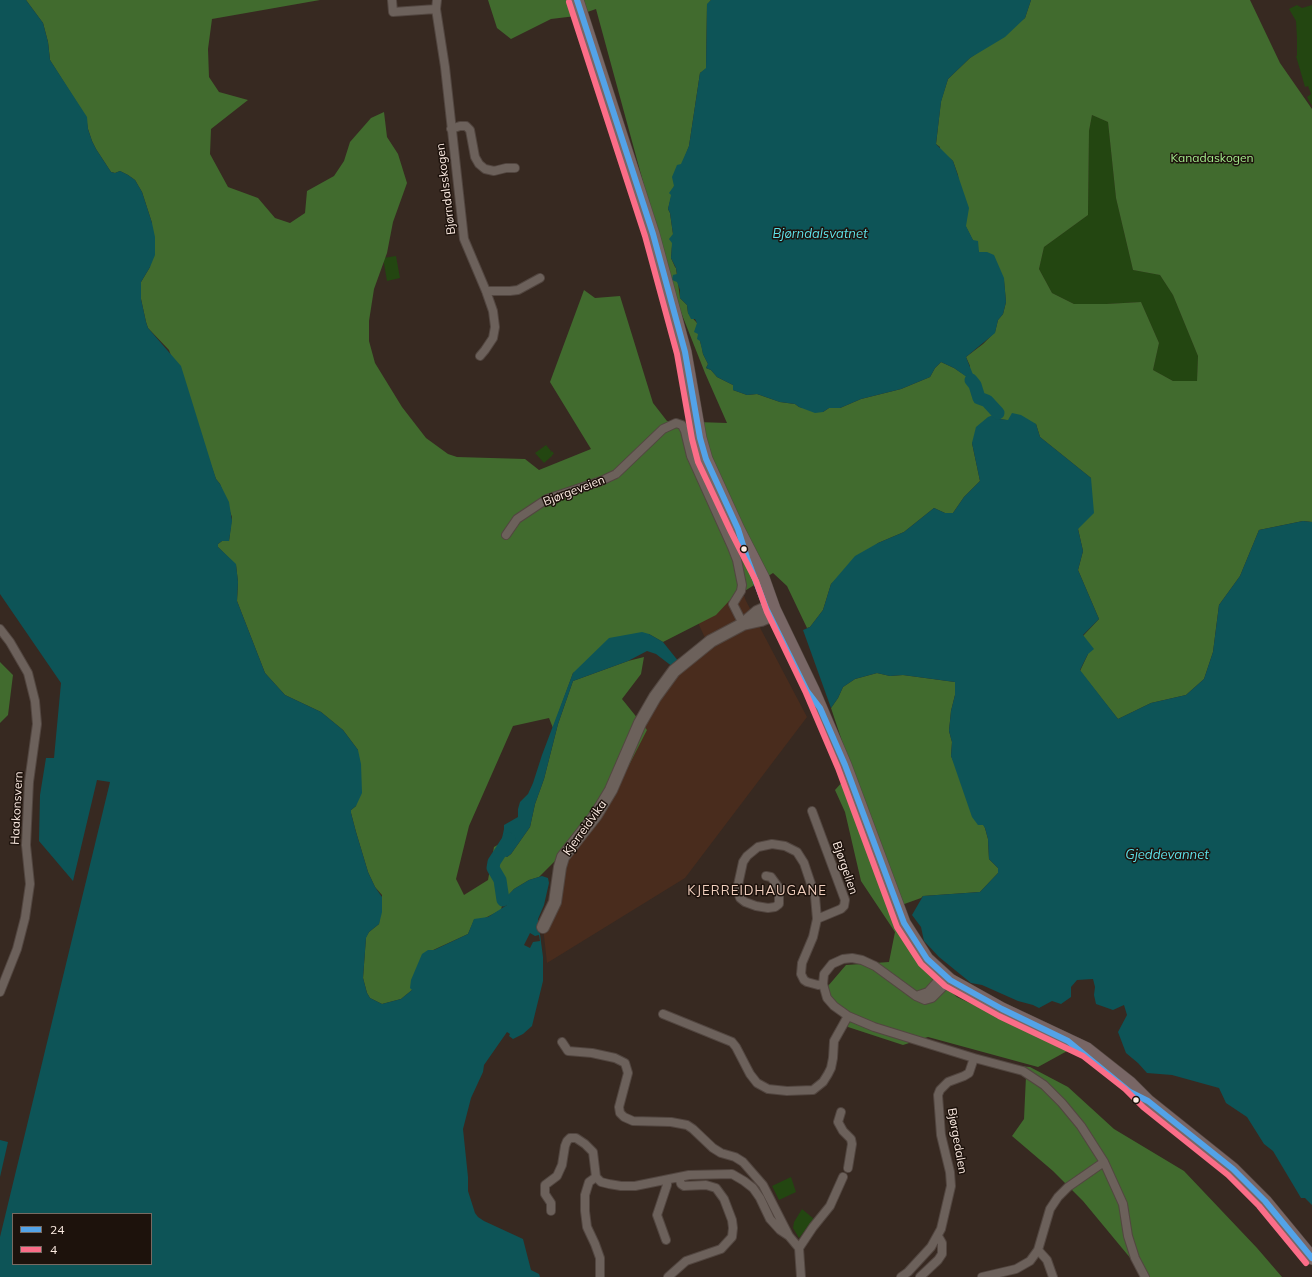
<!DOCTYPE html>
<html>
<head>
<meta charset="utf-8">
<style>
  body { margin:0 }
  #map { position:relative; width:1312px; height:1277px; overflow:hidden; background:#372921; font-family:Mulish,sans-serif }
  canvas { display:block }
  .legend { position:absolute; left:12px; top:1213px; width:140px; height:52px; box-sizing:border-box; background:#1d120c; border:1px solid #776a62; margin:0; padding:5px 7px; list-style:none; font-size:12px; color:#feede4 }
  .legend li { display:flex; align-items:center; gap:8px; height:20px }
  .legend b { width:20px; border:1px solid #776a62 }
</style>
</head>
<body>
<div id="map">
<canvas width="1312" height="1277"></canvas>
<ul class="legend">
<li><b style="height:5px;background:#53a3e8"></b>24</li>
<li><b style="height:5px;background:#fb6d88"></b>4</li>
</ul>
</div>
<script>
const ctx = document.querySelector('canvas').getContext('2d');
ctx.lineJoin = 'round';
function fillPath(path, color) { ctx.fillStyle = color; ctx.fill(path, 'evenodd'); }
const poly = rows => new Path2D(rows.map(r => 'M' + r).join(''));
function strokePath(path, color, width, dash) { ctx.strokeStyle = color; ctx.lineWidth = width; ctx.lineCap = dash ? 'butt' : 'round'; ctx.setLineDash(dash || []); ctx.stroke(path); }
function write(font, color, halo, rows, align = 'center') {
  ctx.font = font + ' Mulish,sans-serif'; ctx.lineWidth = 3; ctx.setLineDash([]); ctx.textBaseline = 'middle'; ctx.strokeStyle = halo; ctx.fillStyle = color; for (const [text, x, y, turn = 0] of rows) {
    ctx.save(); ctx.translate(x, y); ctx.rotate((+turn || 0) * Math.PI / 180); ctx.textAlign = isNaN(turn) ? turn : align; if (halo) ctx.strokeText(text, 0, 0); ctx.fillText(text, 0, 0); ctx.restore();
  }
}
const built = poly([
  [638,490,721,533,746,601,807,717,685,878,547,963,543,927,560,866,674,671,705,638]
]);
const green = poly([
  [1297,5,1302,8,1312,5,1312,106,1307,97,1311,94,1308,86,1305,87,1296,56,1297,56,1297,38,1296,21,1289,9],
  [1092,115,1108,122,1116,198,1133,270,1160,275,1173,295,1198,356,1197,381,1173,381,1153,370,1159,343,1141,302,1106,304,1074,304,1052,293,1039,269,1044,247,1088,215,1089,131],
  [396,256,400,278,387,281,383,258],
  [546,445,551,451,550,453,552,451,554,454,552,455,552,456,544,463,535,453],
  [791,1177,796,1192,779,1200,772,1186],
  [802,1209,814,1219,799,1238,793,1228,794,1222]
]);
const forest = poly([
  [26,0,320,0,212,19,208,49,209,77,219,92,248,100,211,129,210,154,228,187,258,198,275,218,290,223,305,213,307,191,334,176,344,161,350,142,371,118,384,112,387,137,398,154,407,183,393,222,387,253,374,289,369,321,369,341,375,363,402,407,426,438,448,454,457,457,525,459,539,470,591,449,550,382,584,290,595,298,620,296,653,403,667,421,727,423,705,373,673,292,596,9,576,16,551,19,511,39,497,28,488,0,711,0,707,5,706,69,700,73,689,146,674,186,668,209,670,213,673,234,671,258,675,267,676,268,680,298,687,305,688,313,697,323,698,334,702,348,703,354,708,364,706,368,711,370,717,377,733,385,733,390,747,395,757,394,780,402,795,404,799,407,823,412,829,408,840,408,861,399,901,389,930,377,935,368,941,362,954,368,969,378,970,366,966,357,983,344,995,332,998,320,1003,314,1006,302,1004,281,979,252,964,223,958,175,953,161,940,150,940,147,936,144,941,101,948,79,970,58,1025,18,1031,0,1250,0,1280,63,1312,109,1312,522,1303,521,1259,530,1240,576,1219,605,1213,652,1204,679,1186,695,1151,703,1118,719,1080,671,1088,654,1083,636,1099,619,1078,570,1083,551,1078,529,1091,478,1040,437,1036,424,999,419,997,413,972,443,980,481,964,497,953,513,945,513,934,508,904,532,878,543,831,584,823,610,810,627,807,628,787,586,773,573,729,601,716,615,663,642,649,634,573,673,553,728,549,718,513,726,469,826,456,879,464,895,488,880,494,847,501,843,499,852,507,857,511,854,530,827,535,804,544,779,558,724,573,681,628,661,644,657,641,674,622,699,647,730,627,769,570,846,539,877,529,880,514,889,503,901,501,910,485,918,474,920,468,934,431,951,412,990,401,999,382,1004,370,998,367,993,363,978,366,937,369,932,379,924,382,895,375,887,368,872,356,832,351,813,351,810,356,806,358,750,343,730,321,712,285,695,265,673,237,601,238,582,236,565,218,547,218,544,222,541,229,541,232,517,220,484,216,479,169,350,148,328,146,322,141,299,141,282,150,267,152,223,142,192,135,180,128,175,120,171,115,173,111,172,96,149,92,141,88,129,86,117,50,60,48,42,43,23],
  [1092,115,1108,122,1116,198,1133,270,1160,275,1173,295,1198,356,1197,381,1173,381,1153,370,1159,343,1141,302,1106,304,1074,304,1052,293,1039,269,1044,247,1088,215,1089,131],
  [0,662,13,675,8,715,0,723],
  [877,673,890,676,903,675,955,682,955,695,951,711,949,731,952,742,951,756,985,828,988,839,989,859,998,868,998,873,980,892,923,896,921,898,896,907,898,928,925,969,957,997,1069,1050,1038,1067,928,1037,903,1045,848,1027,847,1012,822,993,846,965,889,962,895,932,861,881,845,812,835,790,852,771,831,708,838,698,843,687,855,679],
  [995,1064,1030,1067,1068,1087,1114,1129,1184,1171,1257,1248,1282,1277,1146,1277,1083,1201,1053,1171,1012,1136,1024,1119,1026,1076,987,1066]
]);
const water = poly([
  [0,0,26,0,43,23,48,42,50,60,87,117,88,129,92,141,96,149,111,172,115,173,120,171,128,175,135,180,142,192,152,223,155,237,155,255,150,267,141,282,141,299,146,322,148,328,181,366,216,479,220,484,229,502,232,521,229,541,222,541,218,544,218,547,236,564,238,582,237,601,265,673,285,695,321,712,343,730,358,750,361,764,362,793,356,806,351,810,351,813,356,832,368,872,375,887,382,897,382,912,379,924,369,932,366,938,363,978,367,993,370,998,382,1004,401,999,412,990,410,988,411,980,422,954,428,950,434,950,468,934,474,919,488,917,507,905,503,900,514,889,529,880,542,876,548,878,549,883,544,905,538,919,543,957,543,981,532,1026,523,1034,513,1039,509,1036,510,1034,507,1032,484,1065,483,1072,471,1098,463,1129,468,1177,468,1191,475,1213,478,1217,484,1221,523,1239,531,1270,539,1274,540,1277,0,1277,0,1237,110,782,97,780,73,881,39,841,40,795,46,758,54,758,61,683,0,594],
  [13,1214,151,1214,151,1264,13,1264],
  [711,0,1031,0,1025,18,1005,37,970,58,948,79,941,102,936,144,953,161,969,208,966,226,973,240,978,241,979,252,987,252,994,255,1004,278,1006,302,1003,314,998,320,995,333,966,357,974,377,971,380,954,368,941,362,935,368,930,377,901,389,861,399,840,408,829,408,823,412,815,413,799,407,795,404,780,402,757,394,747,395,733,390,733,385,717,377,711,370,706,368,708,364,703,354,700,341,697,339,698,334,694,332,697,323,695,319,691,319,688,313,687,305,680,298,680,290,677,282,672,280,673,275,677,274,676,268,671,258,672,243,669,239,673,234,670,213,668,209,671,195,669,193,674,186,672,177,677,165,681,164,689,146,700,73,706,68,707,4],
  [998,413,999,419,1008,420,1012,413,1021,415,1036,424,1040,437,1091,478,1094,513,1078,529,1083,551,1078,570,1099,619,1083,635,1094,649,1088,654,1080,670,1118,719,1151,703,1186,695,1204,679,1213,652,1219,605,1240,576,1259,530,1303,521,1312,522,1312,1205,1305,1198,1301,1198,1273,1151,1264,1144,1247,1117,1226,1103,1219,1088,1172,1075,1147,1073,1138,1063,1126,1053,1118,1032,1127,1015,1124,1005,1113,1010,1096,1004,1094,995,1095,987,1093,979,1077,980,1071,987,1071,997,1061,1004,1052,1001,1039,1008,1033,1005,1018,1001,982,985,971,983,939,957,924,941,921,927,912,915,923,896,980,892,998,873,998,868,989,859,988,839,985,828,983,825,978,825,972,817,951,756,952,742,949,731,951,711,955,695,955,682,903,675,890,676,877,673,855,679,843,687,838,698,831,708,803,630,810,627,823,610,831,584,855,556,878,543,904,532,934,508,945,513,953,513,964,497,980,481,972,443,976,427,988,417],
  [642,632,649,634,663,642,679,662,673,667,656,654,647,651,628,661,573,681,558,724,544,779,535,804,530,827,511,854,507,857,503,856,499,852,504,829,504,825,518,817,518,809,520,802,528,794,533,783,542,755,573,673,609,638],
  [0,1140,8,1142,0,1177]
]);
const pier = poly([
  [530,933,535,936,539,935,540,941,533,942,530,948,524,945]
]);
const river = poly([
  [971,380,975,385,979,398,987,401,998,413],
  [503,900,500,880,493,868,494,862,509,839]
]);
const street = poly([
  [392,0,393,12,436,9],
  [437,0,436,9,445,67,464,239,486,291,493,311,495,327,493,338,485,350,480,356],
  [451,129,460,126,466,126,470,130,475,157,479,164,485,169,494,171,506,168,515,168],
  [486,291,510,291,518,290,540,278],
  [506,535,517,519,547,499,601,481,616,474,663,429,676,423,682,425,685,431,691,456,732,547,737,560,742,585,741,591,733,604,743,624],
  [0,629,10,642,28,673,35,701,37,724,29,782,26,845,30,884,25,918,17,949,0,992],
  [812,811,845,900,844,906,841,909,817,919],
  [766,876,771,877,779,888,779,904,775,907,768,908,756,906,745,902,740,898,738,892,738,885,743,862,747,856,758,847,772,844,785,846,797,852,804,863,815,896,817,919,813,937,802,963,801,974,804,980,807,982,818,985,823,984],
  [950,980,932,998,925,1000,916,996,875,966,862,960,852,958,843,959,832,964,824,974,823,984,827,998,834,1006,848,1016,874,1027,974,1058,1023,1071,1044,1085,1062,1103,1081,1126,1104,1162,1123,1204,1128,1236,1135,1258,1145,1277],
  [916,996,928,992,943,975],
  [663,1014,732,1042,736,1047,750,1074,757,1083,768,1089,787,1091,813,1090,823,1082,828,1074,831,1068,833,1058,834,1041,848,1016],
  [562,1042,568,1051,592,1053,615,1058,625,1063,628,1073,619,1107,620,1113,624,1117,633,1121,671,1122,687,1125,693,1129,713,1148,721,1153,735,1157,743,1162,763,1185,789,1236,799,1248,801,1277],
  [841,1112,838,1122,843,1131,851,1139,852,1144,848,1168],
  [596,1177,589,1182,585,1195,585,1211,587,1227,595,1244,600,1258,600,1277],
  [551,1211,551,1203,545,1194,545,1185,557,1176,562,1165,565,1146,567,1141,570,1138,576,1138,585,1144,593,1152,596,1177,601,1182,609,1184,621,1186,635,1186,689,1175,732,1174,744,1181,753,1188,760,1198,770,1219,780,1230,789,1236],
  [666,1240,657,1215,667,1185,667,1180],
  [799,1248,813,1227,830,1206,843,1177],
  [1038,1250,1047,1260,1053,1277],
  [668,1277,686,1261,721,1249,732,1237,733,1228,732,1220,724,1199,716,1188,706,1185,684,1186,681,1184,679,1177],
  [901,1277,908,1272,931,1247,941,1229,951,1186,950,1172,941,1135,938,1095,940,1090,948,1082,964,1076,969,1073,974,1058],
  [920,1277,938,1260,942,1254,942,1243,938,1236],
  [982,1277,1016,1269,1030,1261,1038,1250,1050,1209,1058,1197,1068,1187,1104,1162]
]);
const secondary = poly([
  [543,927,555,902,560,867,563,857,596,815,611,790,640,723,655,697,674,671,711,641,743,624,761,620,770,616,774,609,766,608,757,612,743,624]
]);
const primary = poly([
  [577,0,653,234,685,352,700,438,706,459,738,529,763,578,774,609,813,690,845,765,904,923,927,959,950,980,1002,1009,1087,1049,1130,1083,1148,1101,1233,1169,1265,1201,1312,1258]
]);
const bus1 = poly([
  [577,0,653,234,685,352,700,438,706,459,738,529,747,558,766,608,807,691,820,708,845,765,904,923,927,959,950,980,1002,1009,1068,1041,1130,1092,1148,1101,1233,1169,1265,1201,1312,1258]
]);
const bus2 = poly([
  [569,2,645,236,677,354,692,439,698,462,731,532,756,581,767,612,806,693,838,768,897,927,921,964,945,986,999,1016,1083,1056,1125,1089,1143,1107,1228,1175,1259,1206,1306,1263]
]);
const markers = [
  [744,549,3.5,"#feede4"],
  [1136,1100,3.5,"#feede4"]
];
const parkNames = [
  ["Kanadaskogen",1212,158]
];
const streetNames = [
  ["Bjørndalsskogen",446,189,-97],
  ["Bjørgeveien",574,491,-21],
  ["Haakonsvern",17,808,-87],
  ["Kjerreidvika",585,828,-54],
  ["Bjørgelien",845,868,71],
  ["Bjørgedalen",957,1141,80]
];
const waterNames = [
  ["Bjørndalsvatnet",820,234],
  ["Gjeddevannet",1167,855]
];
const neighbourhoodNames = [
  ["KJERREIDHAUGANE",757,891]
];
fillPath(built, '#492c1d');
fillPath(green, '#234611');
fillPath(forest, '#416b2e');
fillPath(water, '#0d5457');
fillPath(pier, '#372921');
strokePath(river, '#0d5457', 13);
strokePath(street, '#524640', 10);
strokePath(secondary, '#524640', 14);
strokePath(primary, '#524640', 14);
strokePath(street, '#6c615b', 8);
strokePath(secondary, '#6c615b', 12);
strokePath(primary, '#786665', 13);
strokePath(bus1, '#53a3e8', 6);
strokePath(bus2, '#fb6d88', 6);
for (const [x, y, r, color] of markers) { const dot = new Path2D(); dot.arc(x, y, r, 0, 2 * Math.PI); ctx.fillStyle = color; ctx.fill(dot); strokePath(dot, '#1d120c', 1.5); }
write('12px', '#a4ec8d', '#1d120c', parkNames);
write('12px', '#feede4', '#1d120c', streetNames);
write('italic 13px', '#5ee3ea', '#1d120c', waterNames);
ctx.letterSpacing = '1px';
write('13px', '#f1cfbe', '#1d120c', neighbourhoodNames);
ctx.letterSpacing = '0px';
</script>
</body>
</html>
